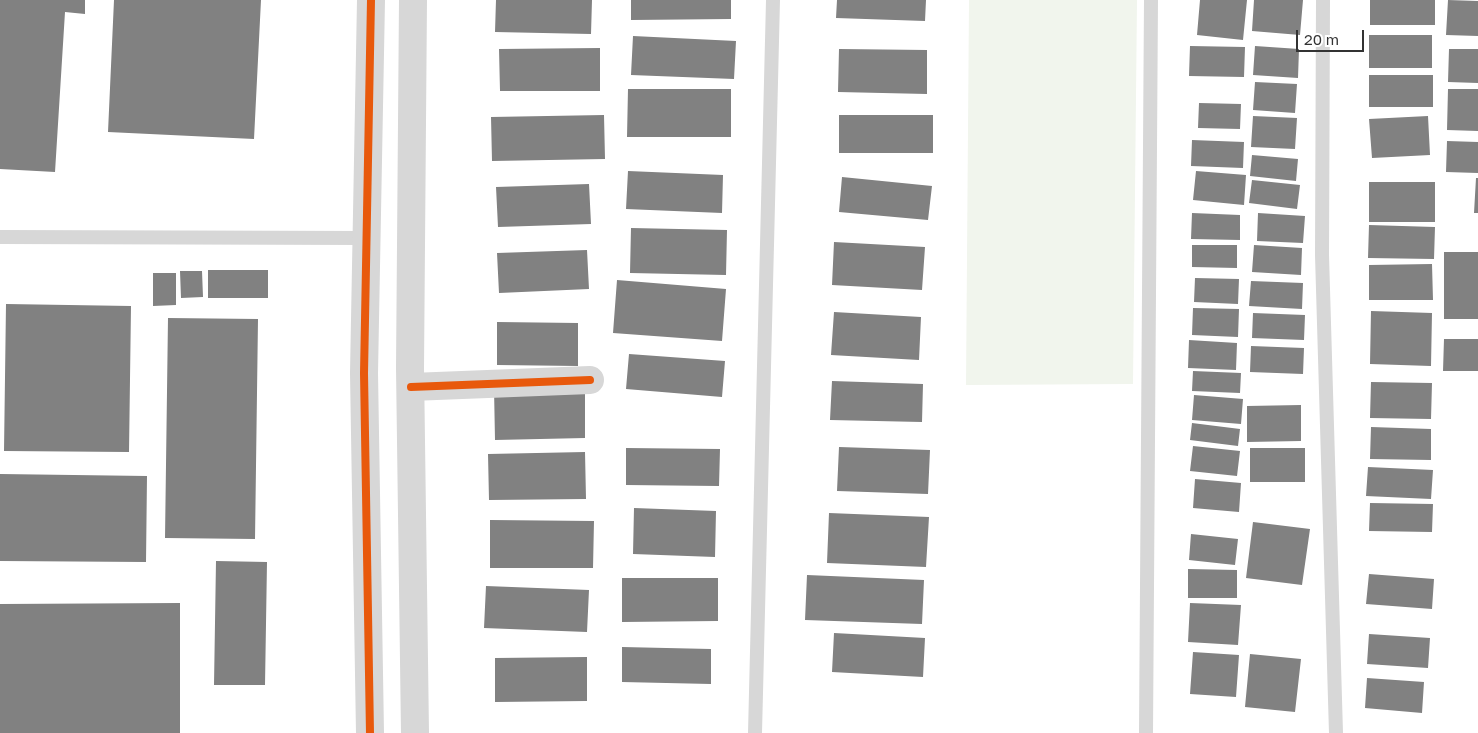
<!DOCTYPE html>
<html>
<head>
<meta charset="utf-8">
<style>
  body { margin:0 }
  #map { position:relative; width:1478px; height:733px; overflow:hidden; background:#fff; font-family:"Golos Text",sans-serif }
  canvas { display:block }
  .scale { position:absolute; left:1296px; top:30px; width:68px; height:22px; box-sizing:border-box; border:2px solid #333; border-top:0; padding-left:6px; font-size:15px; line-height:18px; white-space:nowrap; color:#333; -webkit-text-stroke:4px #fff; paint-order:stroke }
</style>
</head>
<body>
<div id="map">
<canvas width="1478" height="733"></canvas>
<div class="scale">20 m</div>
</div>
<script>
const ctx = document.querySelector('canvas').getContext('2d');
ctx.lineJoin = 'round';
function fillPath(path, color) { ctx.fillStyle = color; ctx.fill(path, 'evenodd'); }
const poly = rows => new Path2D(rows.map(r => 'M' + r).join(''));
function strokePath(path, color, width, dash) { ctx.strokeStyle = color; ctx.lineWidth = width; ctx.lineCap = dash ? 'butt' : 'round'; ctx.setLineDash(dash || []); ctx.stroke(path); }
const green = poly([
  [969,0,1137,0,1133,384,966,385]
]);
const building = poly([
  [0,0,85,0,85,14,65,12,55,172,0,169],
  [114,0,261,0,254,139,108,132],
  [496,0,592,0,591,34,495,32],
  [631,0,731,0,731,19,631,20],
  [837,0,926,0,925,21,836,18],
  [1200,0,1247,0,1243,40,1197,35],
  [1254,0,1303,0,1300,35,1252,31],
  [1370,0,1435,0,1435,25,1370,25],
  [1448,0,1478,1,1478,36,1446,35],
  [1369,35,1432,35,1432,68,1369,68],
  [633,36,736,41,734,79,631,75],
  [1190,46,1245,47,1244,77,1189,76],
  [1255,46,1299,49,1298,78,1253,75],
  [600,48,600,91,500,91,499,49],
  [839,49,927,50,927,94,838,92],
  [1449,49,1478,49,1478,83,1448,82],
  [1369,75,1433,75,1433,107,1369,107],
  [1255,82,1297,84,1295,113,1253,110],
  [628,89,731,89,731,137,627,137],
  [1448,89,1478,89,1478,131,1447,130],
  [1199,103,1241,104,1240,129,1198,128],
  [604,115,605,159,492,161,491,117],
  [839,115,933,115,933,153,839,153],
  [1253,116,1297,118,1295,149,1251,147],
  [1428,116,1430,155,1372,158,1369,119],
  [1192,140,1244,142,1243,168,1191,166],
  [1447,141,1478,142,1478,173,1446,172],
  [1252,155,1298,159,1296,181,1250,176],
  [628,171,723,175,722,213,626,209],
  [1196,171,1246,175,1244,205,1193,200],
  [842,177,932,186,928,220,839,212],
  [1476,178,1478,178,1478,213,1474,213],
  [1252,180,1300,185,1297,209,1249,203],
  [1369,182,1435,182,1435,222,1369,222],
  [589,184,591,224,498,227,496,187],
  [1192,213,1240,215,1240,240,1191,239],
  [1258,213,1305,216,1303,243,1257,241],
  [1369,225,1435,227,1434,259,1368,258],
  [631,228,727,230,726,275,630,273],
  [834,242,925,247,922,290,832,285],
  [1192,245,1237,245,1237,268,1192,267],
  [1254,245,1302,248,1301,275,1252,272],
  [587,250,589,289,499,293,497,253],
  [1444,252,1478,252,1478,319,1444,319],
  [1432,264,1433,300,1369,300,1369,265],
  [208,270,268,270,268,298,208,298],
  [180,271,202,271,203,297,181,298],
  [153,273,176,273,176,305,153,306],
  [1195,278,1239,279,1238,304,1194,302],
  [617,280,726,289,722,341,613,333],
  [1251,281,1303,283,1302,309,1249,306],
  [6,304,131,306,129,452,4,451],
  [1193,308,1239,309,1238,337,1192,335],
  [1371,311,1432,313,1431,366,1370,364],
  [834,312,921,317,919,360,831,355],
  [1253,313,1305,315,1304,340,1252,338],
  [168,318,258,319,255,539,165,538],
  [497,322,578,323,578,366,497,365],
  [1444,339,1478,339,1478,371,1443,371],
  [1189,340,1237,343,1236,370,1188,368],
  [1251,346,1304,348,1303,374,1250,372],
  [629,354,725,361,722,397,626,389],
  [1193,371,1241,373,1240,393,1192,391],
  [832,381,923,384,922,422,830,420],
  [1371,382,1432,383,1431,419,1370,418],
  [585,386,585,438,495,440,494,388],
  [1194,395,1243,399,1241,424,1192,420],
  [1301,405,1301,441,1247,442,1247,406],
  [1192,423,1240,429,1238,446,1190,440],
  [1371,427,1431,429,1431,460,1370,459],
  [1193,446,1240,451,1237,476,1190,471],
  [839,447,930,450,928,494,837,491],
  [626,448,720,449,719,486,626,485],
  [1250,448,1305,448,1305,482,1250,482],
  [585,452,586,499,489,500,488,454],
  [1368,467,1433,470,1431,499,1366,496],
  [0,474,147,476,146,562,0,561],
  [1195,479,1241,483,1239,512,1193,508],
  [1370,503,1433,504,1432,532,1369,531],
  [634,508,716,511,715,557,633,554],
  [829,513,929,517,926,567,827,563],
  [490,520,594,521,593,568,490,568],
  [1253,522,1310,529,1302,585,1246,578],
  [1191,534,1238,539,1235,565,1189,560],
  [216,561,267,562,265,685,214,685],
  [1188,569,1237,570,1237,598,1188,598],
  [1369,574,1434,579,1432,609,1366,604],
  [807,575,924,580,922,624,805,620],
  [622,578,718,578,718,621,622,622],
  [486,586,589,590,587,632,484,628],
  [180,603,180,733,0,733,0,604],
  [1190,603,1241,605,1238,645,1188,642],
  [834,633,925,638,923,677,832,672],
  [1369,634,1430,638,1428,668,1367,664],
  [622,647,711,649,711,684,622,682],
  [1193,652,1239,655,1236,697,1190,694],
  [1250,654,1301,659,1295,712,1245,707],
  [587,657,587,701,495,702,495,658],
  [1367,678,1424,682,1422,713,1365,708]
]);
const service = poly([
  [1323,0,1322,255,1336,733],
  [0,237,367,238],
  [755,733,773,0],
  [1146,733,1151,0]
]);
const minor = poly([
  [411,387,590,380]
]);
const tertiary = poly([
  [413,0,410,368,415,733],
  [370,733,364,373,371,0]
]);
const cycleway = poly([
  [411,387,590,380],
  [370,733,364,373,371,0]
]);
fillPath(green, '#f1f5ed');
fillPath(building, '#818181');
strokePath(service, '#d7d7d7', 14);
strokePath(minor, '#d7d7d7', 28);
strokePath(tertiary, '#d7d7d7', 28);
strokePath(cycleway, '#e8590c', 8);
</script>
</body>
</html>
